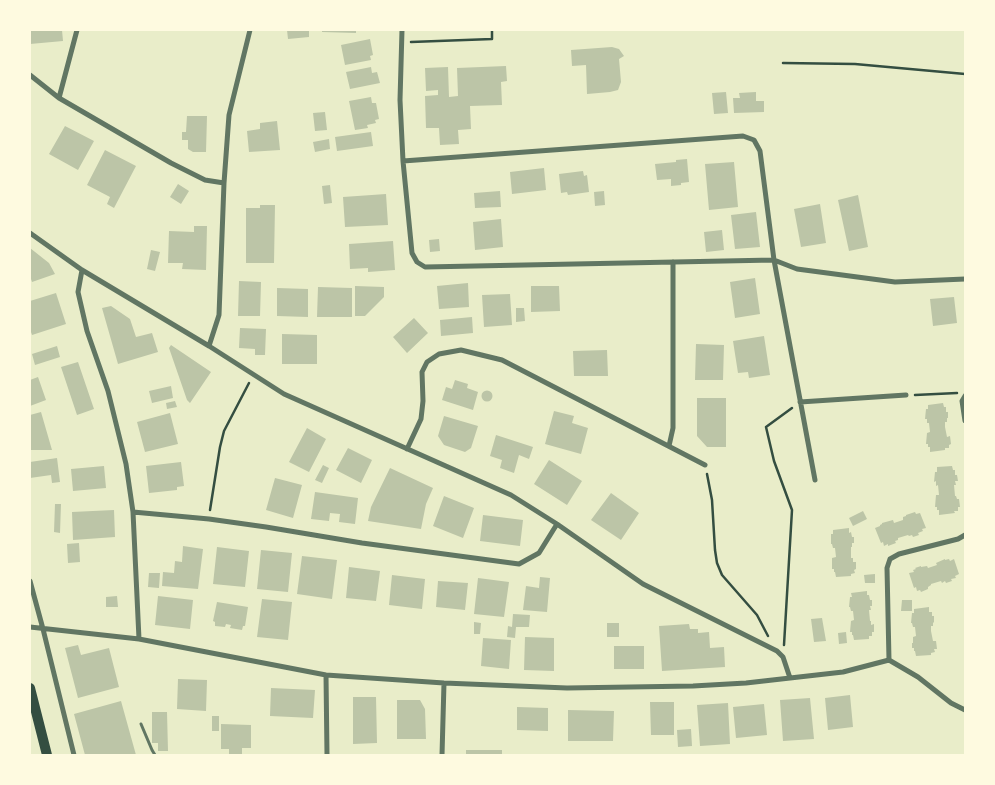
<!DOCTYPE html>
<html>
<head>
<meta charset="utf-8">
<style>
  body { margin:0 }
  #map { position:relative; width:995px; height:785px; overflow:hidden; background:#e9edc9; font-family:Figtree,sans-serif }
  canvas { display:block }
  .frame { position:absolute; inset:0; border:31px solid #fefae0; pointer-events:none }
</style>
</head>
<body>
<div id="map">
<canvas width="995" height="785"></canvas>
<div class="frame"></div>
</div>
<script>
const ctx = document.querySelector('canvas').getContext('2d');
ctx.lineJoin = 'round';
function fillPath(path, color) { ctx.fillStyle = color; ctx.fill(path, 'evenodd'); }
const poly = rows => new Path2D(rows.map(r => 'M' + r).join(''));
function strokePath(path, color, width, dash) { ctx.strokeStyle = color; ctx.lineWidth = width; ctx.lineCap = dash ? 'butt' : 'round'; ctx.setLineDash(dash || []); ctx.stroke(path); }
const building = poly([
  [30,30,62,30,63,41,30,44],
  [287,30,309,30,309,37,288,39],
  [322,30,356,30,356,33,322,32],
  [370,39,373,55,370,56,371,60,345,65,341,45],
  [612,47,619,49,624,56,619,59,621,82,618,90,610,92,587,94,586,65,572,66,571,50],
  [506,66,507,81,501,82,502,105,470,106,471,129,458,130,459,144,440,145,439,128,426,128,425,96,438,95,438,90,426,91,425,68,448,67,449,97,458,96,457,68],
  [371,67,372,73,377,72,380,83,350,89,346,72],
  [726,92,728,113,714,114,712,93],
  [756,92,756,101,764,101,764,112,734,113,733,98,740,98,739,93],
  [371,97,372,103,376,103,379,119,375,120,376,123,367,125,368,128,355,130,349,101],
  [325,112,327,130,315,131,313,113],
  [187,116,207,116,206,152,193,152,188,149,188,140,182,140,182,132,186,132],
  [277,121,280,150,249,152,247,131,260,129,260,123],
  [65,126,94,141,78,170,49,154],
  [371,132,373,146,337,151,335,137],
  [329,139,330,149,315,152,313,142],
  [105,150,136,166,114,208,107,204,110,197,87,185],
  [687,159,689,182,681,183,681,185,671,186,671,179,657,180,655,164,676,162,676,160],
  [734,162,738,207,709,210,705,164],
  [544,168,546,190,512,194,510,172],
  [583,171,584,176,587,175,589,192,568,195,567,192,561,193,559,174],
  [178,184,189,191,181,204,170,197],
  [330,185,332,203,324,204,322,186],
  [500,191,501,207,475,208,474,193],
  [604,191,605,205,595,206,594,192],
  [386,194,388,225,345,227,343,197],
  [858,195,868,247,849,251,838,200],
  [820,204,826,243,801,247,794,209],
  [260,205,275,205,274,263,246,263,246,208,260,208],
  [756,212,760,247,735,249,731,215],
  [501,219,503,247,475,250,473,222],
  [194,226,207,226,206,270,182,269,183,263,168,263,169,231,194,232],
  [722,230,724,250,706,252,704,232],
  [439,239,440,251,430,252,429,240],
  [393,241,395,270,368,272,368,268,350,269,349,244],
  [30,248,49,263,55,274,32,282,30,276],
  [151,250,160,252,155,271,147,269],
  [755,278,760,314,735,318,730,282],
  [239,281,261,282,260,316,238,316],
  [468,283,469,307,439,309,437,286],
  [355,286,384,287,384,297,365,316,355,316],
  [531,286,559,286,560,311,531,312],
  [318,287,352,288,352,317,317,317],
  [277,288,308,289,308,317,277,316],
  [56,293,66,324,32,335,30,329,30,301],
  [510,294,512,325,484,327,482,295],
  [954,297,957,323,933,326,930,299],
  [111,306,130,319,136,337,152,333,158,352,118,364,102,308],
  [516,308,524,308,525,321,516,322],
  [472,317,473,333,441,336,440,320],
  [414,318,428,333,407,353,393,337],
  [240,328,266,329,265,355,255,355,255,349,239,348],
  [282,334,317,335,317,364,282,364],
  [764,336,770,375,749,378,748,372,738,373,733,341],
  [696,344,724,345,723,380,695,380],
  [171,345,211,372,190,403,187,400,169,348],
  [57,346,60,357,35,365,32,354],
  [607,350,608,376,574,376,573,351],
  [78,362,94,409,77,415,61,367],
  [38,377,46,400,30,406,30,380],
  [455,380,468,384,467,388,478,392,473,410,442,400,446,387,452,389],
  [171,386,173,398,152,403,149,391],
  '481.5 396a5.5 5.5 0 1 1 11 0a5.5 5.5 0 1 1-11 0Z',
  [697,398,726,398,726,447,707,447,697,436],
  [175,401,177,407,167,409,166,403],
  [943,403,944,407,946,407,946,412,948,412,948,418,947,418,947,422,945,422,945,427,947,437,950,436,951,444,949,445,949,448,945,448,945,450,930,452,930,447,928,447,928,444,926,444,927,433,930,432,929,423,927,423,927,419,925,419,926,409,928,409,928,405],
  [554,411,574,416,572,423,588,428,581,454,545,444],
  [41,412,52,450,30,450,30,415],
  [170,413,178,444,145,452,137,422],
  [444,416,478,426,471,448,465,452,444,445,438,436],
  [307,428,326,439,309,472,289,462],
  [496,435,533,447,529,459,519,455,514,473,500,468,502,460,490,456],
  [348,448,372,460,361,483,336,470],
  [57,458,60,482,52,483,51,475,30,478,30,462],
  [549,460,582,481,567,505,534,484],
  [181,462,184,486,177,487,177,490,149,493,146,466],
  [323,465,329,468,322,483,315,480],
  [104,466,106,488,73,491,71,469],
  [952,466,953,470,955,470,955,475,957,475,958,481,955,481,956,485,954,485,955,496,956,496,957,499,959,499,960,507,958,507,958,511,954,511,955,513,939,515,939,510,937,510,937,507,935,507,936,495,939,495,938,485,936,486,936,481,934,482,935,472,937,472,937,467],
  [390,468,433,488,426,504,421,529,368,521,371,507],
  [275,478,302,485,293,518,266,510],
  [315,492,358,498,355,524,339,522,340,514,330,513,329,521,311,519],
  [611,493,639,513,621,540,591,520],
  [444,496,474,508,463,538,433,526],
  [55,504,61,504,60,533,54,532],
  [114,510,115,537,73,540,72,512],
  [863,511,867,519,853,526,849,518],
  [915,512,916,514,920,513,926,528,922,529,923,531,918,533,919,535,913,537,912,535,909,536,908,535,898,538,898,540,895,541,896,543,888,546,888,544,884,546,883,542,881,543,875,528,880,526,880,525,882,524,882,523,893,520,894,523,903,520,903,517,906,516,906,515],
  [483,515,523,520,520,546,480,541],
  [849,528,849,533,851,532,852,537,854,537,854,543,852,543,852,547,851,547,851,558,853,558,853,562,856,562,856,569,854,570,855,573,851,574,851,576,836,577,835,572,834,572,834,569,832,569,832,558,836,557,835,548,833,548,832,544,831,544,831,534,833,534,833,530],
  [79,543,80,562,68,563,67,544],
  [183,546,203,549,198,589,162,586,163,572,174,573,175,561,182,562],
  [217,547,249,551,245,587,213,584],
  [261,550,292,553,288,592,257,589],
  [302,556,337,560,332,599,297,594],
  [945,559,945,560,949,559,950,561,954,559,959,574,955,576,956,578,951,579,952,581,946,583,945,581,942,583,941,581,931,584,931,585,928,587,928,589,921,592,920,590,917,591,916,587,914,588,909,573,914,572,913,570,916,569,915,568,921,566,921,567,927,566,928,568,937,565,936,563],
  [349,567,380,571,376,601,346,598],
  [149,573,160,573,159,588,148,587],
  [875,574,875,583,865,583,864,575],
  [392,575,425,579,422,609,389,605],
  [540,577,550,578,547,612,523,610,526,586,539,588],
  [478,578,509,582,504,617,474,614],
  [438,581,468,583,465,610,436,607],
  [867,591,867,595,869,595,870,600,872,600,872,606,870,606,871,610,869,610,870,621,871,621,871,625,874,624,874,632,872,632,872,636,869,636,869,639,854,640,853,635,852,635,852,632,850,632,851,621,854,620,853,611,851,611,850,607,849,607,850,597,852,597,851,593],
  [117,596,118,607,106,607,106,597],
  [158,596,193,600,190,629,155,625],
  [262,599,292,602,288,640,257,637],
  [902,600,912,600,912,611,901,611],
  [217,602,248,607,245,626,243,626,242,630,230,628,231,625,226,624,225,627,215,626,215,622,213,621],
  [929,607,929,612,932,612,932,616,934,616,934,622,933,623,933,626,931,626,931,631,933,641,936,641,937,649,934,649,935,652,931,653,931,655,916,656,915,651,914,651,914,648,912,648,912,643,913,643,913,637,916,636,915,627,913,627,912,623,911,623,912,613,914,613,914,609],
  [513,614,530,615,529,627,516,627,515,638,507,637,508,626,512,627],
  [822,618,826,641,814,642,811,619],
  [474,622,481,623,480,634,474,634],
  [607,623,619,623,619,637,607,637],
  [689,624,690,629,698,629,698,633,709,632,710,648,724,647,725,667,662,671,659,626],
  [846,632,847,643,839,644,838,633],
  [525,637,554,638,554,671,524,670],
  [483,638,511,640,509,669,481,666],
  [78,645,81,655,109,648,119,687,78,698,65,648],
  [614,646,644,646,644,669,614,669],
  [178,679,207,680,206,711,177,709],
  [271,688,315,690,313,718,270,716],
  [850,695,853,727,828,730,825,698],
  [353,697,376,697,377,743,353,744],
  [810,698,814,739,783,741,780,700],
  [397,700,420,700,425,709,426,739,397,739],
  [121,701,136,755,85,755,74,714],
  [650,702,674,702,674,735,651,735],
  [728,703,730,744,700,746,697,705],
  [764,704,767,735,736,738,733,707],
  [517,707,548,708,548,731,517,730],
  [568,710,614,711,613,741,568,741],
  [152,712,167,712,168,751,158,751,158,743,152,743],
  [212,716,219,716,219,731,212,731],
  [221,724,251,725,251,748,242,748,242,755,229,755,229,749,221,749],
  [691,729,692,746,678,747,677,730],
  [466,750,502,750,502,755,466,755]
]);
const path = poly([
  [411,42,492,39,492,30],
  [783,63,855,64,965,74],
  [915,395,957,393],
  [707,474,712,500,715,550,717,563,722,575,757,615,768,636],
  [210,510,220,447,224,431,249,383],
  [784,645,792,510,774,461,766,427,792,408]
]);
const service = poly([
  [141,724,152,750,155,755]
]);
const minor = poly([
  [402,30,400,100,403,161,412,253,417,262,425,267,774,260,797,269,895,282,965,279],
  [30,75,59,98,171,163,205,180,224,183],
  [59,98,77,30],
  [403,161,743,136,754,140,760,151,774,260,815,480],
  [30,233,82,270,209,346,284,394,511,495,557,524,643,584,777,651,783,657,790,678],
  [82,270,78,292,87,331,108,391,126,464,133,512,139,639],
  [209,346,219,315,224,183,229,115,250,30],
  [965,396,962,401,965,421],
  [800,402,906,395],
  [669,446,673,428,673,262],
  [407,449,421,419,423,401,422,372,427,362,439,354,461,350,502,360,705,465],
  [133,512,209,519,266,527,362,543,519,564,539,553,557,524],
  [30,581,43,629,74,755],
  [30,627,139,639,326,675,444,683,567,688,693,686,746,683,843,672,889,660],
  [889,660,887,568,890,559,899,554,958,539,965,535],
  [889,660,918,677,951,703,965,710],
  [326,675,327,755],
  [442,755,444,683]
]);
const trunk = poly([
  [30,688,47,755]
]);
fillPath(building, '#bcc5a7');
strokePath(path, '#344e41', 2.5);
strokePath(service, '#617663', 3);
strokePath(minor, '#617663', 5);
strokePath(trunk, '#344e41', 10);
</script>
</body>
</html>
